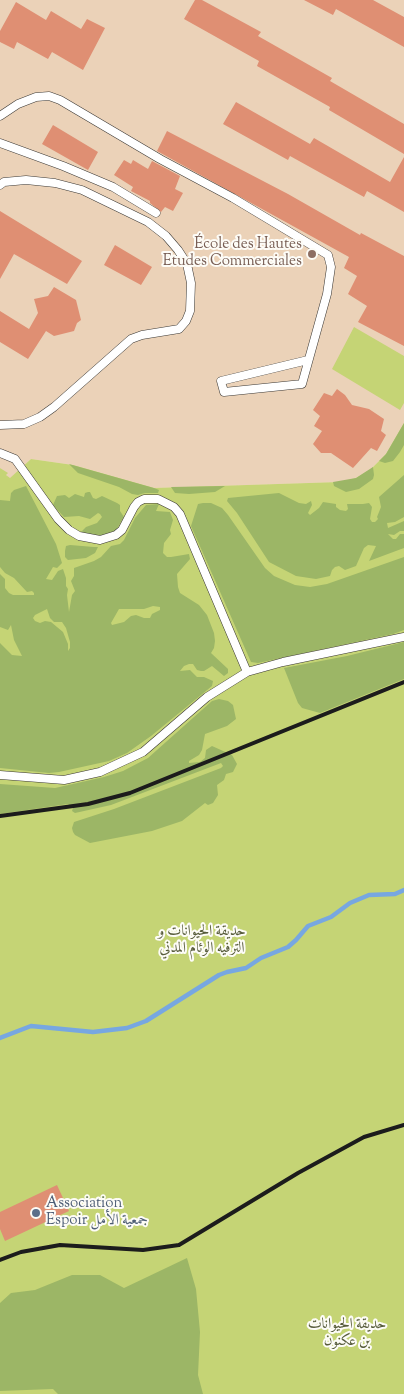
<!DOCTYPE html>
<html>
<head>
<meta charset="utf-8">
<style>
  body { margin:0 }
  canvas { display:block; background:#f1e0c3 }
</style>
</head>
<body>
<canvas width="404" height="1394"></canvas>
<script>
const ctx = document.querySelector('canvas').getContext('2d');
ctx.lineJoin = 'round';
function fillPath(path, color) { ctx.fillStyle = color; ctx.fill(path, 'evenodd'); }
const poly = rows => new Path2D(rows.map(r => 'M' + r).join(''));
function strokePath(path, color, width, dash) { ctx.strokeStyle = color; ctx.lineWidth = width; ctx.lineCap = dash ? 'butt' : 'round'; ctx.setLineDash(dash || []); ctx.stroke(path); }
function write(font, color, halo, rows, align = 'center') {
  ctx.font = font + ' "Sorts Mill Goudy",Amiri,serif'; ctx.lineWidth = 4; ctx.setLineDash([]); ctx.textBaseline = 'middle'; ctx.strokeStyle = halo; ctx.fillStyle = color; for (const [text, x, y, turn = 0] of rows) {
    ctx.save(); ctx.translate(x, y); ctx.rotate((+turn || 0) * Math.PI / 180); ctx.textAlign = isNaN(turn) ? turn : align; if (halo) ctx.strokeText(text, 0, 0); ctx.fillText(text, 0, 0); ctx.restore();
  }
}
const built = poly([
  [0,0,404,0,404,423,386,454,371,469,356,478,340,482,154,488,73,465,31,459,10,479,6,475,7,473,0,468,0,117,3,114,0,109]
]);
const green = poly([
  [354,327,404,356,404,403,400,410,332,369],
  [404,423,404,1394,0,1394,0,468,8,473,6,475,10,478,31,459,73,465,154,488,340,482,356,478,371,469,386,454]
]);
const forest = poly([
  [404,423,404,445,400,452,393,461,385,463,379,461,386,454],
  [69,464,154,488,159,490,158,493,145,493,138,495,132,494,119,487,78,473],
  [373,467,374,475,373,479,359,489,346,492,334,486,333,482,356,478],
  [404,475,404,517,395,522,387,523,388,528,404,521,404,531,400,531,394,535,388,534,393,539,396,539,400,534,404,534,404,548,369,561,376,546,368,545,364,548,356,566,345,570,339,566,335,567,332,570,330,576,316,579,296,576,269,562,237,513,227,501,228,498,279,493,299,503,306,504,311,501,312,505,308,513,310,515,319,508,323,502,336,504,336,507,340,510,346,511,348,509,347,504,363,504,369,503,372,507,370,519,372,522,375,522,378,519,377,517,381,507,379,497],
  [26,486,56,544,62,563,57,568,53,567,46,579,52,580,58,571,63,569,66,578,66,586,68,589,67,595,69,612,72,595,75,591,71,581,74,576,74,568,94,561,101,557,111,546,120,544,124,540,135,518,146,505,159,504,156,511,170,512,173,520,170,530,171,534,164,543,163,553,167,557,171,557,189,554,190,559,177,574,178,587,180,593,199,605,207,615,214,633,215,641,214,648,211,653,228,669,228,673,224,676,212,666,204,671,201,671,197,670,193,664,189,664,184,666,180,671,190,670,197,677,204,677,213,681,212,686,151,736,127,753,109,761,59,772,49,773,0,768,0,643,12,655,22,656,14,640,11,625,8,630,0,627,0,574,5,579,5,588,9,593,13,595,34,595,34,593,32,591,27,592,14,578,5,573,0,567,0,500,10,501,11,493,14,490],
  [153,606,160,607,160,610,152,614,150,618,144,618,136,615,131,616,124,622,112,625,111,623,119,609,144,609],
  [47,609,50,618,54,622,62,622,66,628,70,642,70,648,68,651,68,644,63,632,51,622,45,621,40,623,35,621,33,618,35,615],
  [225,486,215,492,189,494,175,493,171,487],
  [88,492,90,492,93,498,96,499,102,496,117,503,120,505,120,511,124,517,116,530,106,535,90,535,81,532,86,527,97,523,102,517,100,514,98,513,90,519,79,516,64,517,53,505,57,496,65,495,69,498,75,494,84,497,85,493],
  [203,503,211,503,222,508,228,515,265,568,274,576,295,585,310,587,327,584,404,557,404,630,393,634,258,663,251,662,191,526,198,504],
  [70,545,94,547,98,547,95,553,86,558,68,560,65,557,65,551,66,546],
  [404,642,404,679,320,713,302,708,298,703,284,668,347,656],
  [219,699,228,701,233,705,236,719,227,726,205,734,202,750,199,755,189,761,189,763,200,762,205,758,206,750,212,746,232,755,237,764,233,772,226,774,224,780,217,785,218,795,213,803,208,805,205,803,182,821,152,831,90,843,75,835,73,832,72,828,74,822,114,809,221,768,223,766,221,763,111,805,75,813,72,811,73,808,68,804,0,814,0,784,55,788,104,777,123,771,148,758,212,701],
  [187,1258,196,1289,200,1332,198,1375,203,1394,58,1394,53,1389,0,1391,0,1303,11,1293,35,1290,72,1275,100,1275,124,1288]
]);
const stream = poly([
  [0,1038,31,1026,93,1032,127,1028,146,1021,219,975,227,972,246,968,261,958,288,947,296,940,308,926,331,917,350,903,369,895,395,894,404,890]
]);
const building = poly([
  [195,0,202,0,261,32,258,36,332,78,330,81,404,124,404,154,329,110,330,107,257,66,259,61,184,19],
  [304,0,373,0,404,17,404,47,336,9,333,15],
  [16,2,46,20,51,11,81,29,87,19,105,28,83,70,52,52,48,59,17,42,14,49,0,42,0,31],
  [236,102,310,144,314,138,390,182,404,157,404,212,367,191,364,197,290,156,288,160,223,124],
  [53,125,98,152,88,170,42,144],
  [167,131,288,194,360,235,361,233,404,256,404,346,358,322,367,306,348,294,357,276,344,268,349,257,157,151],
  [124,160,131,164,133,160,148,169,152,161,180,176,175,189,183,193,173,211,165,207,161,212,150,203,150,201,131,191,133,187,114,175],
  [0,211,82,261,67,284,14,254,0,279],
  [115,245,152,267,141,285,104,265],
  [54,287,76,300,81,320,77,323,74,331,54,336,46,331,28,359,0,342,0,311,29,329,38,313,34,299,48,296],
  [337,389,345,395,352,405,369,409,384,419,381,431,386,435,377,451,371,448,353,468,331,453,321,453,313,444,322,431,314,426,320,416,313,410,324,393,332,396],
  [57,1185,69,1211,5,1241,0,1229,0,1212]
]);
const service = poly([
  [0,116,18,104,36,97,49,96,60,100,160,159,233,198,328,255,331,267,327,294,302,384,224,392,221,381,308,360],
  [0,143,63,166,113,187,156,213],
  [0,185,4,182,26,180,55,183,82,190,148,222,166,236,178,250,187,264,191,283,190,311,186,321,179,329,142,335,131,339,54,407,40,417,24,424,0,425],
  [0,453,15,459,58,519,69,530,79,536,100,540,116,535,122,530,134,507,138,502,144,499,158,499,174,507,180,514,247,672],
  [0,775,64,780,100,772,143,752,207,697,247,672,283,662,404,637]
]);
const rail = poly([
  [0,816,88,804,130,793,404,682],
  [0,1260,21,1252,60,1245,143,1250,179,1245,298,1173,364,1137,404,1125]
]);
const markers = [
  [312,254,5,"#8d6e63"],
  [36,1213,5,"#5c6f8a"]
];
const educationNames = [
  ["École des Hautes",302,245],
  ["Etudes Commerciales",302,262]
];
const parkNames = [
  ["حديقة الحيوانات و",202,932],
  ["الترفيه الوئام المدني",202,949],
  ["حديقة الحيوانات",347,1325],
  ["بن عكنون",347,1342]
];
const serviceNames = [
  ["Association",46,1204],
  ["Espoir جمعية الأمل",46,1221]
];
fillPath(built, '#ebd2b8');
fillPath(green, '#c5d475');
fillPath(forest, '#9cb666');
strokePath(stream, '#77a7e1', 4.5);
fillPath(building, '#df8f73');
strokePath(service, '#3c3935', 9);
strokePath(service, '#fff', 8);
strokePath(rail, '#1c1c1c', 4);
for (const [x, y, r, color] of markers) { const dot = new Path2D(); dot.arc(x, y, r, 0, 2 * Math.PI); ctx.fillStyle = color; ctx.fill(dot); strokePath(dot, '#fdfcf7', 2); }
write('15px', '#785e54', '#fdfcf7', educationNames, 'right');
write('15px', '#575c3b', '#fdfcf7', parkNames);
write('15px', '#4e5e75', '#fdfcf7', serviceNames, 'left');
</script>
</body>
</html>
